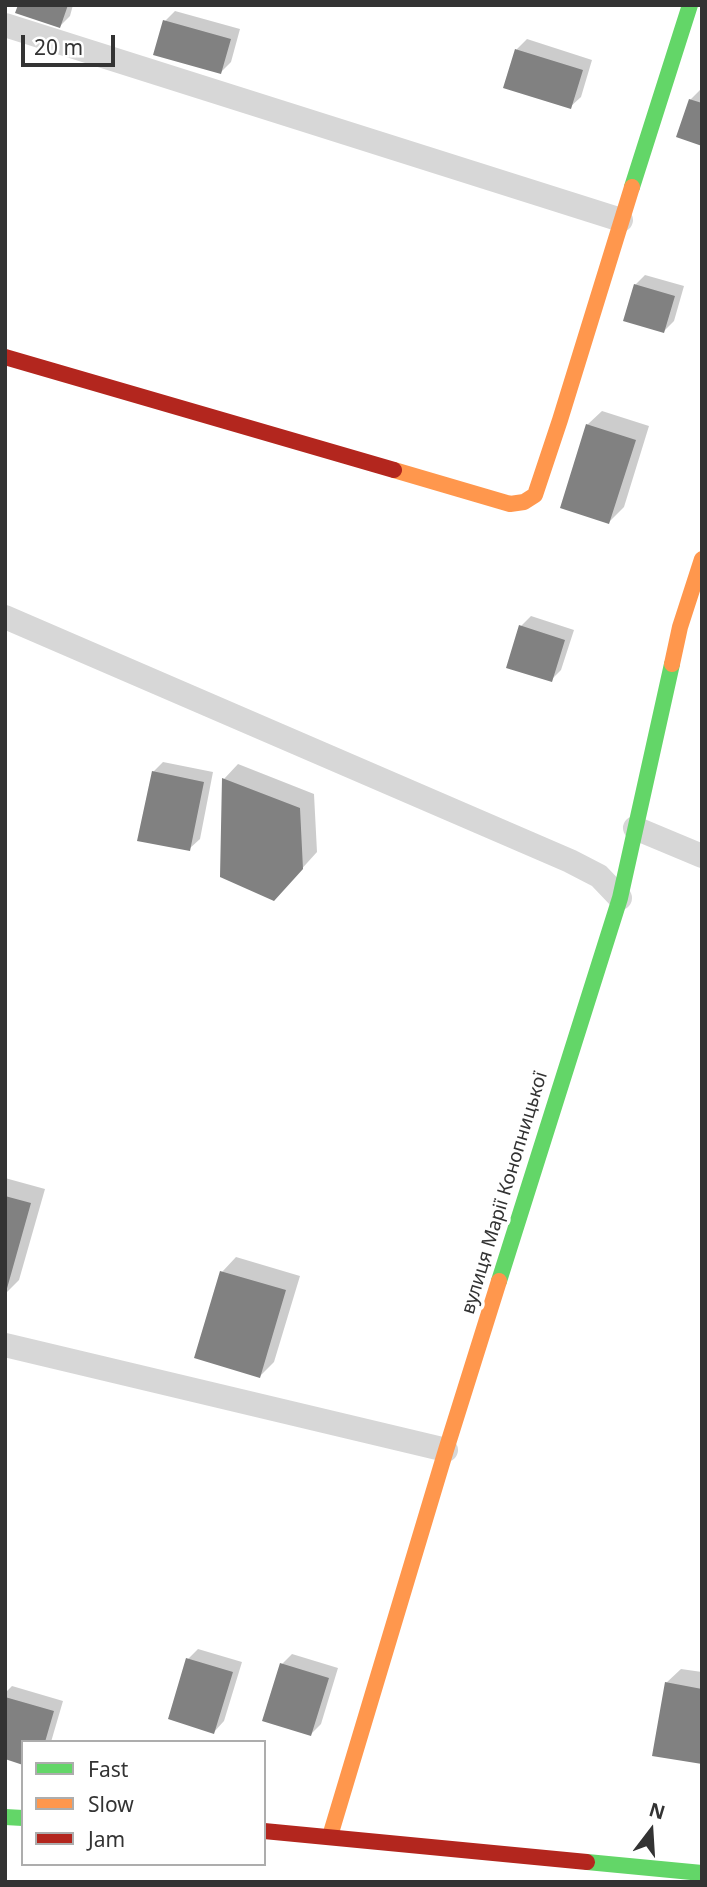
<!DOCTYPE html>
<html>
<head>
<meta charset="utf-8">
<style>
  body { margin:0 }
  #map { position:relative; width:707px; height:1887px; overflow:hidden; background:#fff; font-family:"Noto Sans",sans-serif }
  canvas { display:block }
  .frame { position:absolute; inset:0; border:7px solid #333; pointer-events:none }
  .legend { position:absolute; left:21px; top:1740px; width:245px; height:126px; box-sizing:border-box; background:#fff; border:2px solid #adadad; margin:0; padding:9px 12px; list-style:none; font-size:21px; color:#333 }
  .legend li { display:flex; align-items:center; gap:14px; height:35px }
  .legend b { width:35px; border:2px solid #adadad }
  .north { position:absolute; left:616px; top:1796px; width:70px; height:70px; -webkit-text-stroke:5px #fff; paint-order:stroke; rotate:17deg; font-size:19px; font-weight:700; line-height:28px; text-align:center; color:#333 }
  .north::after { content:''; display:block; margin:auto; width:24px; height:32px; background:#333; clip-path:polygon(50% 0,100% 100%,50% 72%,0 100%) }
  .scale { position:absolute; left:21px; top:35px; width:94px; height:32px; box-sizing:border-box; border:4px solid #333; border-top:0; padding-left:9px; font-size:21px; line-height:24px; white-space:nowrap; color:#333; -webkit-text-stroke:5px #fff; paint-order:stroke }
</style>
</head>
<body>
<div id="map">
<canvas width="707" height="1887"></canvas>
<div class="frame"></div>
<ul class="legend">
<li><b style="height:9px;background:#63d668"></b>Fast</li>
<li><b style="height:9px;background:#ff974d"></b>Slow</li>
<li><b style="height:9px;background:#b3261e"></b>Jam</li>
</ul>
<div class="north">N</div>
<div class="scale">20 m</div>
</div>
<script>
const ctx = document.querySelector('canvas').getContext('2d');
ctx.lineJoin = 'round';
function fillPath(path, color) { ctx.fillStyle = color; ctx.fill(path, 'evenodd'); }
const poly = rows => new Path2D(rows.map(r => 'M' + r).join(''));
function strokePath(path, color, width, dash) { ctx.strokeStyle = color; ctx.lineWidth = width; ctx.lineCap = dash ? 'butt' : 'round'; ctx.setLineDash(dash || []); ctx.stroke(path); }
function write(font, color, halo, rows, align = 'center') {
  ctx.font = font + ' "Noto Sans",sans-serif'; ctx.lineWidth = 7; ctx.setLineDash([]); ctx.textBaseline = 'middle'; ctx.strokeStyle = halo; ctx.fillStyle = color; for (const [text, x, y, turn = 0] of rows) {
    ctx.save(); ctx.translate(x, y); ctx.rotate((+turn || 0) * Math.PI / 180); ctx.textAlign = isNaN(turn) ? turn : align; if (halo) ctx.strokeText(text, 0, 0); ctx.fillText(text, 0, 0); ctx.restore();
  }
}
const shadow = poly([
  [20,5,73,5,70,16,60,26],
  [175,11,240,29,231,62,221,72,165,21],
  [527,39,592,60,581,97,570,107,505,86,517,49],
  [700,90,702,90,702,144,690,100],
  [645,275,684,286,674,321,664,331,635,285],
  [602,411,649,426,624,507,609,522,587,425],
  [531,616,574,630,561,670,551,680,521,626],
  [163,762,213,772,200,839,189,849,153,772],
  [238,764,314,794,317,852,288,884,222,876,224,779],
  [5,1178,45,1189,19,1280,5,1294],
  [236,1257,300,1276,274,1362,260,1376,222,1272],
  [198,1649,242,1662,224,1721,214,1732,188,1659],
  [292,1654,338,1668,321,1724,311,1734,282,1664],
  [681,1669,702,1672,702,1763,666,1683],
  [12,1686,63,1701,51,1742,23,1742,5,1758,5,1693]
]);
const building = poly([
  [18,5,68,5,60,28,15,13],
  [163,20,231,39,221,74,153,55],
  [515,49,583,70,571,109,503,88],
  [689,99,702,103,702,146,676,137],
  [634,284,675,296,664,333,623,321],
  [586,424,636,440,609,524,560,508],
  [519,625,565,640,552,682,506,668],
  [152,771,204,782,190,851,137,841],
  [222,778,300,808,303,869,274,901,220,877],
  [5,1196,31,1203,6,1292,5,1292],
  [220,1271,286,1290,260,1378,194,1358],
  [186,1658,233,1672,214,1734,168,1719],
  [280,1663,329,1678,311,1736,262,1721],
  [665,1682,702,1689,702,1764,652,1756],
  [5,1697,54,1711,45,1742,23,1742,23,1765,5,1759]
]);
const street = poly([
  [5,25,621,220],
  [5,617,570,861,599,876,620,898],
  [635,828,702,856],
  [5,1345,446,1450]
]);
const fast = poly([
  [632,187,690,5],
  [499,1281,620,898,672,664],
  [5,1817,23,1818],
  [587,1862,702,1873]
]);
const slow = poly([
  [394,470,510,504,524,502,535,495,560,420,632,187],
  [672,664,680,627,702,559],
  [330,1836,446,1450,499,1281]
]);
const jam = poly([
  [5,357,394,470],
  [264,1831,587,1862]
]);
const streetNames = [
  ["вулиця Марії Конопницької",505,1193,-73]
];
fillPath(shadow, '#0003');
fillPath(building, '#818181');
strokePath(street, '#d7d7d7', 24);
strokePath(fast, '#63d668', 16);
strokePath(slow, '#ff974d', 16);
strokePath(jam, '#b3261e', 16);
write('19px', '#333', '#fff', streetNames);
</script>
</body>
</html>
